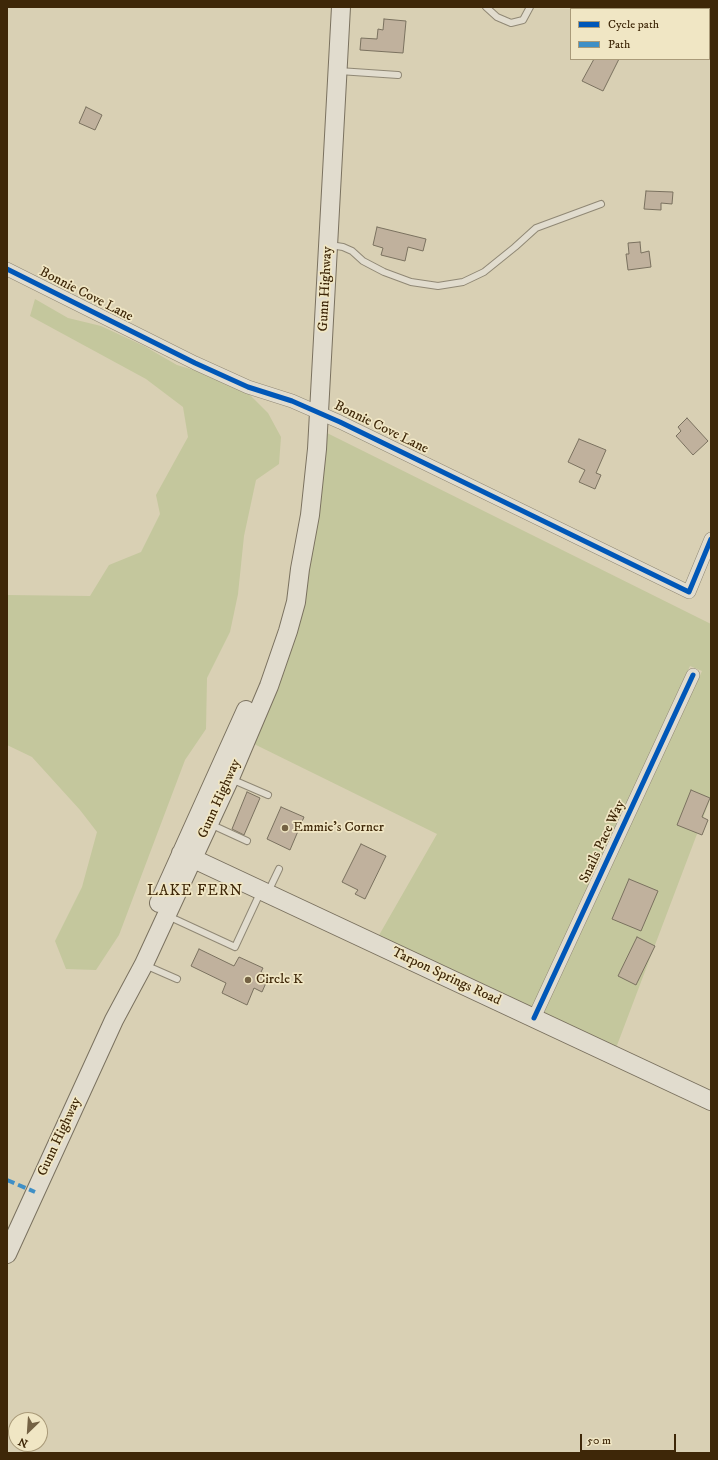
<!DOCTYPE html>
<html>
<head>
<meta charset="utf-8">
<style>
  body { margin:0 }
  #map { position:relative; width:718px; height:1460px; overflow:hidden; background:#d9d0b4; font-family:"IM FELL DW Pica",serif }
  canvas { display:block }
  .frame { position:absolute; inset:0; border:8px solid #3e2708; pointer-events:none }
  .legend { position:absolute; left:570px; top:8px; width:140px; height:52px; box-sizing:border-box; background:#f0e6c4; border:1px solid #a99a79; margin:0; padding:5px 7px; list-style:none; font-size:12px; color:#3e2708 }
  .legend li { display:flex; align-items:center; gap:8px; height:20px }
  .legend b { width:20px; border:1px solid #a99a79 }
  .north { position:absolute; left:8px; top:1412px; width:40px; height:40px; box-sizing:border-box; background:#f0e6c4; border:1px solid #a99a79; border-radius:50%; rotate:205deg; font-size:11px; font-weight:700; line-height:16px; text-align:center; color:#3e2708 }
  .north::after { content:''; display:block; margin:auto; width:14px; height:18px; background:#746244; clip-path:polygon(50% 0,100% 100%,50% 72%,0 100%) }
  .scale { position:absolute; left:580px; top:1434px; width:96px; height:18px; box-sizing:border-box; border:2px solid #3e2708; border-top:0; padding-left:5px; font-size:12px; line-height:14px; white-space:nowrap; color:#3e2708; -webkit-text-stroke:3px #f0e6c4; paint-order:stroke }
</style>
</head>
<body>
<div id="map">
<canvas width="718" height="1460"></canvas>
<div class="frame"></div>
<ul class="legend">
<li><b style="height:5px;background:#0057b8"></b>Cycle path</li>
<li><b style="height:5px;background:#3f8fc6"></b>Path</li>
</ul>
<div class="north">N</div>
<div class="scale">50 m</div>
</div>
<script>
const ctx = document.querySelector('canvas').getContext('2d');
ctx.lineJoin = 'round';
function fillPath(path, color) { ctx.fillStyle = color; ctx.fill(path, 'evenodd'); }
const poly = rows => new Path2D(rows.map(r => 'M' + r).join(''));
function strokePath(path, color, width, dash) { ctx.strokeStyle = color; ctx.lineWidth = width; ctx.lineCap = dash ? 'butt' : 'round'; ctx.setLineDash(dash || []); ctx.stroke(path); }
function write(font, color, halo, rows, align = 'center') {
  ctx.font = font + ' "IM FELL DW Pica",serif'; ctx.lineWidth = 3.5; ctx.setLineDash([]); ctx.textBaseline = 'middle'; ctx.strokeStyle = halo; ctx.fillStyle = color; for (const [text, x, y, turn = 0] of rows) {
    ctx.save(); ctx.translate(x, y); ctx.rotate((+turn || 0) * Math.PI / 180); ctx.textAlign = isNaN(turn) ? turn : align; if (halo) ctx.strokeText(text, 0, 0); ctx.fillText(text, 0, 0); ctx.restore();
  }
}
const green = poly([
  [35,299,68,318,101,326,144,346,177,365,207,374,235,380,268,413,281,437,279,464,256,480,244,536,238,594,230,632,207,678,206,729,185,760,119,935,96,970,66,969,55,941,82,887,97,832,80,810,32,757,7,745,7,595,90,596,109,565,141,552,160,514,156,495,188,437,183,407,146,379,30,316],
  [325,432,711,624,711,797,616,1048,543,1014,702,671,690,666,532,1009,378,937,437,834,252,743,265,714]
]);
const building = poly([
  [384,19,406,21,403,53,360,50,361,38,377,39,378,29,383,30,384,19],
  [594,59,619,59,603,91,582,81,594,59],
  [86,107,102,115,95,130,79,123,86,107],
  [646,191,673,192,672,204,661,203,661,210,644,209,646,191],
  [377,227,426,239,423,251,408,247,405,261,381,255,383,248,373,245,377,227],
  [640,242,641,253,649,251,651,267,628,270,626,254,629,254,628,243,640,242],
  [687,418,708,441,693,455,676,436,681,431,678,427,687,418],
  [579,439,606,450,596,473,601,475,595,489,579,482,585,470,568,462,579,439],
  [691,790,710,798,702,817,708,820,702,835,677,825,691,790],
  [247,792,260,798,244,835,232,829,247,792],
  [281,807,304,817,290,850,267,839,281,807],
  [361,844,386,856,365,899,355,894,358,890,342,882,361,844],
  [629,879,658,891,641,931,612,919,629,879],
  [637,937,655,946,636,985,618,976,637,937],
  [199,949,234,966,239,957,263,968,261,972,269,976,262,992,254,988,247,1005,222,993,226,983,191,966,199,949]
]);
const lane = poly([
  [486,7,497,17,511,23,523,20,530,7],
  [590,7,601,8,601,7],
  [339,71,398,75],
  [330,245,343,247,352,251,363,261,384,272,411,282,438,286,463,282,484,272,515,247,536,228,601,204],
  [231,779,268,795],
  [210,824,247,841],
  [268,892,279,869],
  [168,916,235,947,261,891],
  [145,965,177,979]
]);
const street = poly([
  [7,269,195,363,248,387,292,401,340,422,689,592,711,539],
  [534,1018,693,675]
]);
const secondary = poly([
  [181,853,711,1101],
  [159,903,246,710],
  [7,1254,114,1020,144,964,230,778,269,686,288,631,296,602,300,569,310,515,317,449,341,7]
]);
const quiet = poly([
  [7,1180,35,1192]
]);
const cycleway = poly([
  [7,269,195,363,248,387,292,401,340,422,689,592,711,539],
  [534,1018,693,675]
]);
const markers = [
  [285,828,4,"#746244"],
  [248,980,4,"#746244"]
];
const streetNames = [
  ["Gunn Highway",326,289,-87],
  ["Bonnie Cove Lane",86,295,27],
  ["Bonnie Cove Lane",381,428,26],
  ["Gunn Highway",220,799,-66],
  ["Snails Pace Way",603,842,-65],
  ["Tarpon Springs Road",446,977,25],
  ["Gunn Highway",60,1137,-65]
];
const poiNames = [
  ["Emmie's Corner",293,828],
  ["Circle K",256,980]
];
const neighbourhoodNames = [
  ["LAKE FERN",195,892]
];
fillPath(green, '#c4c79d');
fillPath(building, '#c0b19d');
strokePath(building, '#7a715f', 1);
strokePath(lane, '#908875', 8);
strokePath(street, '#908875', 14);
strokePath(secondary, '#7a715f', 20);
strokePath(lane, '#e1dcce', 6);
strokePath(street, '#e1dcce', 13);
strokePath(secondary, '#e1dcce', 18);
strokePath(quiet, '#3f8fc6', 4, [8, 4]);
strokePath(cycleway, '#0057b8', 5);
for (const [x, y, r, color] of markers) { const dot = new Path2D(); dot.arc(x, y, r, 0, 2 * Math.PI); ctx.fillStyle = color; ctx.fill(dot); strokePath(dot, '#f0e6c4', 1.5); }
write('14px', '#3e2708', '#f0e6c4', streetNames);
write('14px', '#3e2708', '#f0e6c4', poiNames, 'left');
ctx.letterSpacing = '1px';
write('15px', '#3e2708', '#f0e6c4', neighbourhoodNames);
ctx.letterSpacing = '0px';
</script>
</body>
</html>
